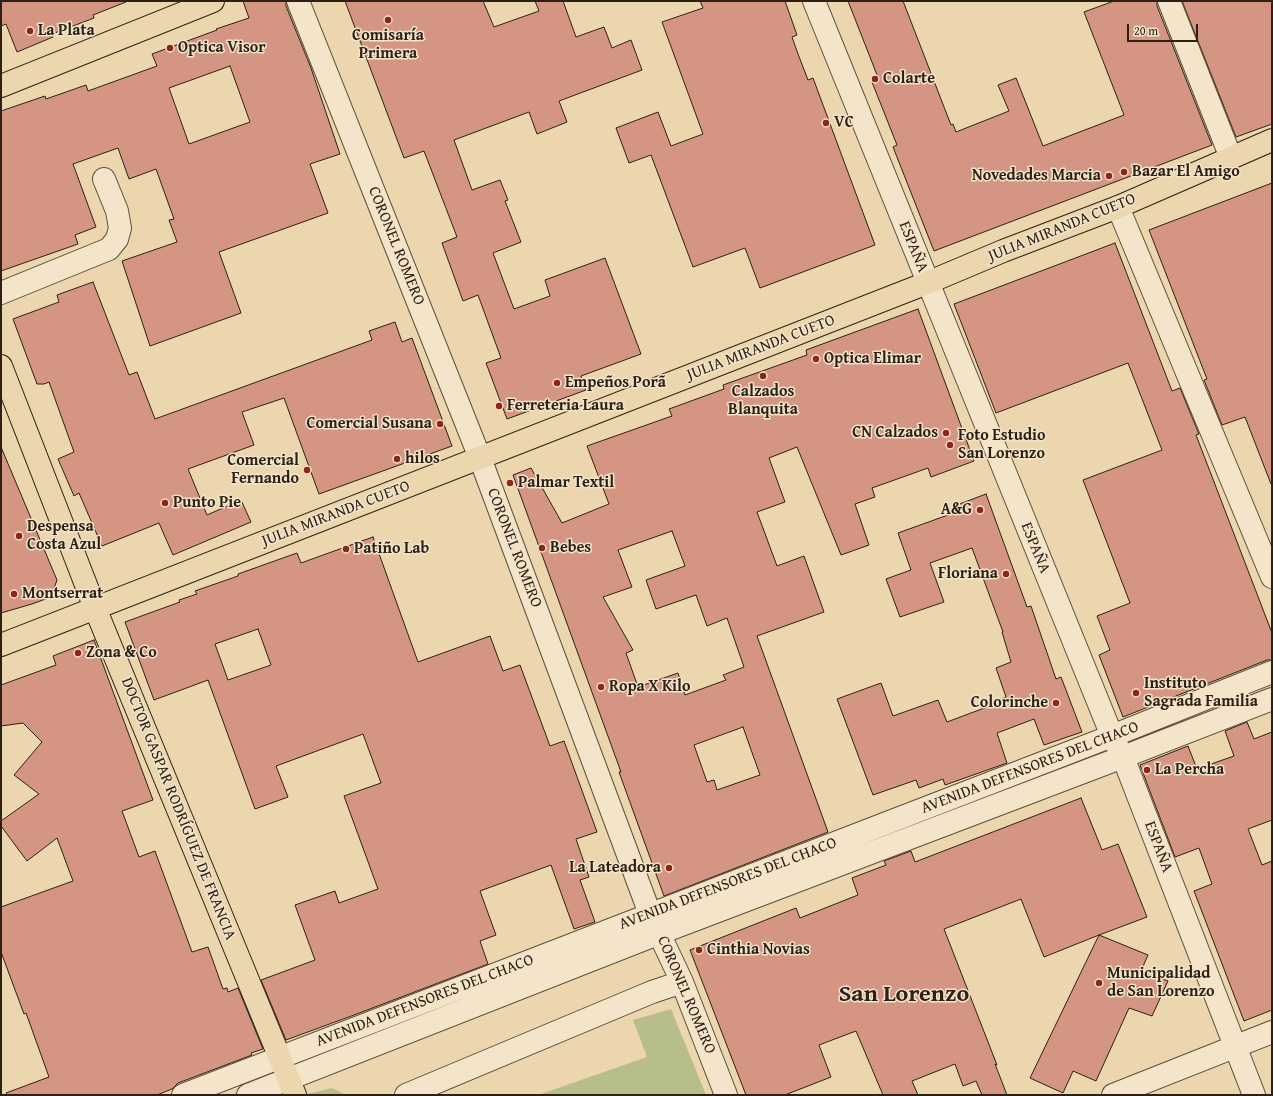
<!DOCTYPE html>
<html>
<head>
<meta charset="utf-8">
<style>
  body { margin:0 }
  #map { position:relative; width:1273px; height:1096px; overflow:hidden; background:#ecd6ad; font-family:"Gentium Book Plus",serif }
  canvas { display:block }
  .frame { position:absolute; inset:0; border:2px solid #2d2015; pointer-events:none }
  .scale { position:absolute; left:1127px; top:24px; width:71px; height:18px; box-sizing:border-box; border:2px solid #2d2015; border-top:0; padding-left:5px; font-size:12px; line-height:14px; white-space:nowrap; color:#2d2015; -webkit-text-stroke:3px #f3e4ca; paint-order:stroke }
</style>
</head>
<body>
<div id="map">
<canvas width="1273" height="1096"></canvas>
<div class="frame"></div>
<div class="scale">20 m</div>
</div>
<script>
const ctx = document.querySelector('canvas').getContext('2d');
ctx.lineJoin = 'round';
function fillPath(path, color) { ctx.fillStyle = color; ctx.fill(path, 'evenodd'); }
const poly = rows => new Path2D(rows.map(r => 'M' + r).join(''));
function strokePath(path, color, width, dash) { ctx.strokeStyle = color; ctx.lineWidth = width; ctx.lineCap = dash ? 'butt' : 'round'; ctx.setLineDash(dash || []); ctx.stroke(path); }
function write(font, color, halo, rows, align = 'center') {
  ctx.font = font + ' "Gentium Book Plus",serif'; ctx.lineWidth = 3; ctx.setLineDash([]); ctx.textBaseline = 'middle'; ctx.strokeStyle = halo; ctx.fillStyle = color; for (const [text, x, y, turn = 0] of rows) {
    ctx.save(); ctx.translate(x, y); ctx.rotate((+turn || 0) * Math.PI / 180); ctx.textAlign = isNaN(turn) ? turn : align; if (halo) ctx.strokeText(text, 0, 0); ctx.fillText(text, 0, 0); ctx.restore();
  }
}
const green = poly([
  [671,1009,706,1095,538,1095,647,1057,633,1020],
  [332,1088,346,1095,303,1095]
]);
const building = poly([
  [1,1,126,1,126,2,93,15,94,18,52,34,53,37,17,52,6,24,1,26,1,1],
  [243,1,286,1,286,6,311,68,340,154,310,164,328,213,219,252,241,313,150,346,122,261,177,242,169,220,174,219,156,169,129,179,118,148,73,164,96,227,75,235,78,244,1,271,1,111,45,96,46,99,86,85,88,91,157,66,152,54,217,30,216,29,249,18,243,1],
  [230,66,250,122,189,144,169,88,230,66],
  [345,1,483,1,494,27,539,11,535,1,563,1,576,37,604,27,612,48,631,40,642,70,559,101,567,122,537,134,529,112,454,140,472,190,500,180,508,200,505,201,521,242,493,253,514,309,550,296,545,280,605,258,641,354,581,376,586,390,507,419,486,363,501,358,478,295,463,301,442,243,457,237,424,151,404,158,345,1],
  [700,1,785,1,797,35,792,37,798,54,808,80,813,78,875,245,760,288,745,248,693,267,651,155,629,163,616,128,658,112,671,146,703,134,662,22,703,8,700,1],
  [848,1,903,1,951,125,953,124,956,132,1009,111,998,85,1016,78,1043,146,1124,115,1084,12,1114,1,1157,1,1157,6,1212,145,934,251,893,147,897,145,872,82,879,80,848,1],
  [1182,1,1272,1,1272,124,1236,137,1182,1],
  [1272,183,1272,483,1271,484,1245,417,1222,425,1204,380,1207,379,1149,230,1272,183],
  [1115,243,1172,391,1180,388,1199,434,1196,435,1272,633,1272,660,1267,660,1123,717,1099,655,1110,650,1097,616,1130,603,1083,480,1162,450,1128,363,996,413,954,304,1115,243],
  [93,282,129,375,137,372,155,419,372,340,369,331,395,322,402,342,412,338,452,446,319,494,284,398,242,412,254,445,188,469,207,515,241,500,251,522,173,555,159,523,102,546,79,493,74,496,58,459,74,452,49,382,44,384,37,384,13,319,59,302,57,295,93,282],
  [918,309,974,461,931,477,928,468,872,488,875,497,855,504,869,545,841,555,797,447,769,458,785,502,757,512,777,566,804,556,824,612,757,636,828,832,664,896,619,772,621,772,513,475,531,468,562,523,609,504,587,446,672,416,669,409,724,389,723,385,807,355,806,350,918,309],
  [672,531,685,566,646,580,656,609,696,595,707,626,727,618,744,667,723,675,726,680,685,695,678,673,638,687,626,653,633,650,603,597,632,587,618,550,672,531],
  [743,727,760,775,717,790,714,780,707,782,694,745,743,727],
  [1,447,57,580,51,597,32,604,1,613,1,447],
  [986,494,1027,607,1031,606,1056,679,1061,677,1082,732,1044,745,1034,719,997,733,1007,763,945,785,943,779,919,788,916,780,873,795,837,699,881,683,893,716,938,700,947,722,987,707,986,705,1006,697,996,668,1011,662,1002,632,1003,632,972,548,930,563,944,602,900,617,886,579,911,570,898,533,959,511,957,505,986,494],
  [373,537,418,662,490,636,503,671,520,665,550,746,564,741,597,832,576,839,589,877,580,880,595,922,574,929,551,865,480,891,496,935,480,941,488,964,354,1015,286,1040,261,980,315,960,295,905,335,891,339,903,378,889,344,796,381,783,363,734,276,766,288,797,255,809,208,680,154,700,125,622,180,602,179,600,197,594,195,591,238,576,238,574,297,553,301,563,373,537],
  [258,629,271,665,228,680,215,644,258,629],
  [94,640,153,800,122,811,139,857,155,851,192,952,208,947,223,989,227,988,228,992,238,988,263,1049,251,1053,252,1055,178,1083,172,1089,157,1095,7,1095,6,1093,49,1077,26,1013,24,1014,1,952,1,907,73,881,57,838,27,861,1,826,1,821,39,794,14,775,42,742,23,723,1,726,1,685,56,665,53,656,94,640],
  [1247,722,1254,739,1272,732,1272,820,1248,829,1262,865,1272,861,1272,1010,1244,1021,1194,891,1212,884,1199,848,1175,857,1140,765,1188,746,1197,769,1234,756,1225,731,1247,722],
  [1081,798,1102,850,1118,844,1147,917,1099,935,1148,955,1141,971,1168,981,1152,1016,1129,1008,1096,1081,1073,1071,1063,1093,1030,1078,1099,935,1044,957,1021,899,944,929,997,1065,995,1064,1007,1095,982,1095,976,1081,963,1086,955,1064,912,1081,918,1095,883,1095,856,1031,819,1045,831,1077,785,1095,746,1095,690,950,796,908,800,918,858,895,852,878,886,865,884,861,911,851,915,862,1081,798]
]);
const minor = poly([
  [298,1,480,458,650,914,682,982,726,1095],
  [814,1,1112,736,1123,757,1254,1095],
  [1169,1,1231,158],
  [1118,207,1272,577],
  [1,293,109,249,117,239,120,228,117,211,104,179],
  [183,1095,1112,736,1272,672],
  [248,1095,660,933,1123,757,1272,699],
  [406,1095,652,992,682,982],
  [1113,1095,1272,1032]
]);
const highway = poly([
  [1,86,213,1],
  [1,366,95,608,280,1058,295,1095],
  [1,645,927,283,1003,251,1118,207,1272,140]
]);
const markers = [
  [388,20,4,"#8f2418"],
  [30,31,4,"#8f2418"],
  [170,48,4,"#8f2418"],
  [875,79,4,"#8f2418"],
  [826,123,4,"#8f2418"],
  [1124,172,4,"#8f2418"],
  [1109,176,4,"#8f2418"],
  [816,359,4,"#8f2418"],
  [763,376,4,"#8f2418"],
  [557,383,4,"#8f2418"],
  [499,406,4,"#8f2418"],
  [440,424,4,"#8f2418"],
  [946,433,4,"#8f2418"],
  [950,445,4,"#8f2418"],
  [397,459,4,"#8f2418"],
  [307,470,4,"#8f2418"],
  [510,483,4,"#8f2418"],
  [165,503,4,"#8f2418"],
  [980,510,4,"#8f2418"],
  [19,536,4,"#8f2418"],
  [542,548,4,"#8f2418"],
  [346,549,4,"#8f2418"],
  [1006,574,4,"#8f2418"],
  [14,594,4,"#8f2418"],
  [78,653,4,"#8f2418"],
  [601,687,4,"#8f2418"],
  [1136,693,4,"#8f2418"],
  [1056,703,4,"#8f2418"],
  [1147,770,4,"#8f2418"],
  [669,868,4,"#8f2418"],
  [699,950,4,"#8f2418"],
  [1099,983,4,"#8f2418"]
];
const poiNames = [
  ["La Plata",38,31],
  ["Comisaría",388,36,"center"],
  ["Primera",388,54,"center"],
  ["Optica Visor",178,48],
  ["Colarte",883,79],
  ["VC",834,123],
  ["Bazar El Amigo",1132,172],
  ["Novedades Marcia",1101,176,"right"],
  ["Optica Elimar",824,359],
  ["Empeños Porã",565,383],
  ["Calzados",763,392,"center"],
  ["Blanquita",763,410,"center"],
  ["Ferreteria Laura",507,406],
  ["Comercial Susana",432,424,"right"],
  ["CN Calzados",938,433,"right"],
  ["Foto Estudio",958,436],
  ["San Lorenzo",958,454],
  ["hilos",405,459],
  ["Comercial",299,461,"right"],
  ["Fernando",299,479,"right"],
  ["Palmar Textil",518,483],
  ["Punto Pie",173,503],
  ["A&G",972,510,"right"],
  ["Despensa",27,527],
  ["Costa Azul",27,545],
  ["Bebes",550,548],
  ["Patiño Lab",354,549],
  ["Floriana",998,574,"right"],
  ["Montserrat",22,594],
  ["Zona & Co",86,653],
  ["Instituto",1144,684],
  ["Sagrada Familia",1144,702],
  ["Ropa X Kilo",609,687],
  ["Colorinche",1048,703,"right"],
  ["La Percha",1155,770],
  ["La Lateadora",661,868,"right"],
  ["Cinthia Novias",707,950],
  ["Municipalidad",1107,974],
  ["de San Lorenzo",1107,992]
];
const streetNames = [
  ["JULIA MIRANDA CUETO",1062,228,-22],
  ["CORONEL ROMERO",396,246,68],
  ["ESPAÑA",913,247,68],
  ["JULIA MIRANDA CUETO",761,348,-21],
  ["JULIA MIRANDA CUETO",336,514,-21],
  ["CORONEL ROMERO",514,548,69],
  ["ESPAÑA",1035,548,68],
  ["AVENIDA DEFENSORES DEL CHACO",1030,768,-21],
  ["DOCTOR GASPAR RODRÍGUEZ DE FRANCIA",178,809,68],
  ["ESPAÑA",1158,847,69],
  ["AVENIDA DEFENSORES DEL CHACO",728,884,-21],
  ["CORONEL ROMERO",686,995,67],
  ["AVENIDA DEFENSORES DEL CHACO",425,1001,-21]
];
const townNames = [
  ["San Lorenzo",904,995]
];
fillPath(green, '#b8be8a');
fillPath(building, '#d59583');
strokePath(building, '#2d2015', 1);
strokePath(minor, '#5d4e3b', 24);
strokePath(highway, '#2d2015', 24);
strokePath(minor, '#f3e4ca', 22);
strokePath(highway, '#ecd6ad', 22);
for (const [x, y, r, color] of markers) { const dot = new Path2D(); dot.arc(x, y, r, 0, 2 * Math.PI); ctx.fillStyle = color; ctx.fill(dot); strokePath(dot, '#f3e4ca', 1.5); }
write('bold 16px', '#2d2015', '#f3e4ca', poiNames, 'left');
write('16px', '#2d2015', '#f3e4ca', streetNames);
write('bold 24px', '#2d2015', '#f3e4ca', townNames);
</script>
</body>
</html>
